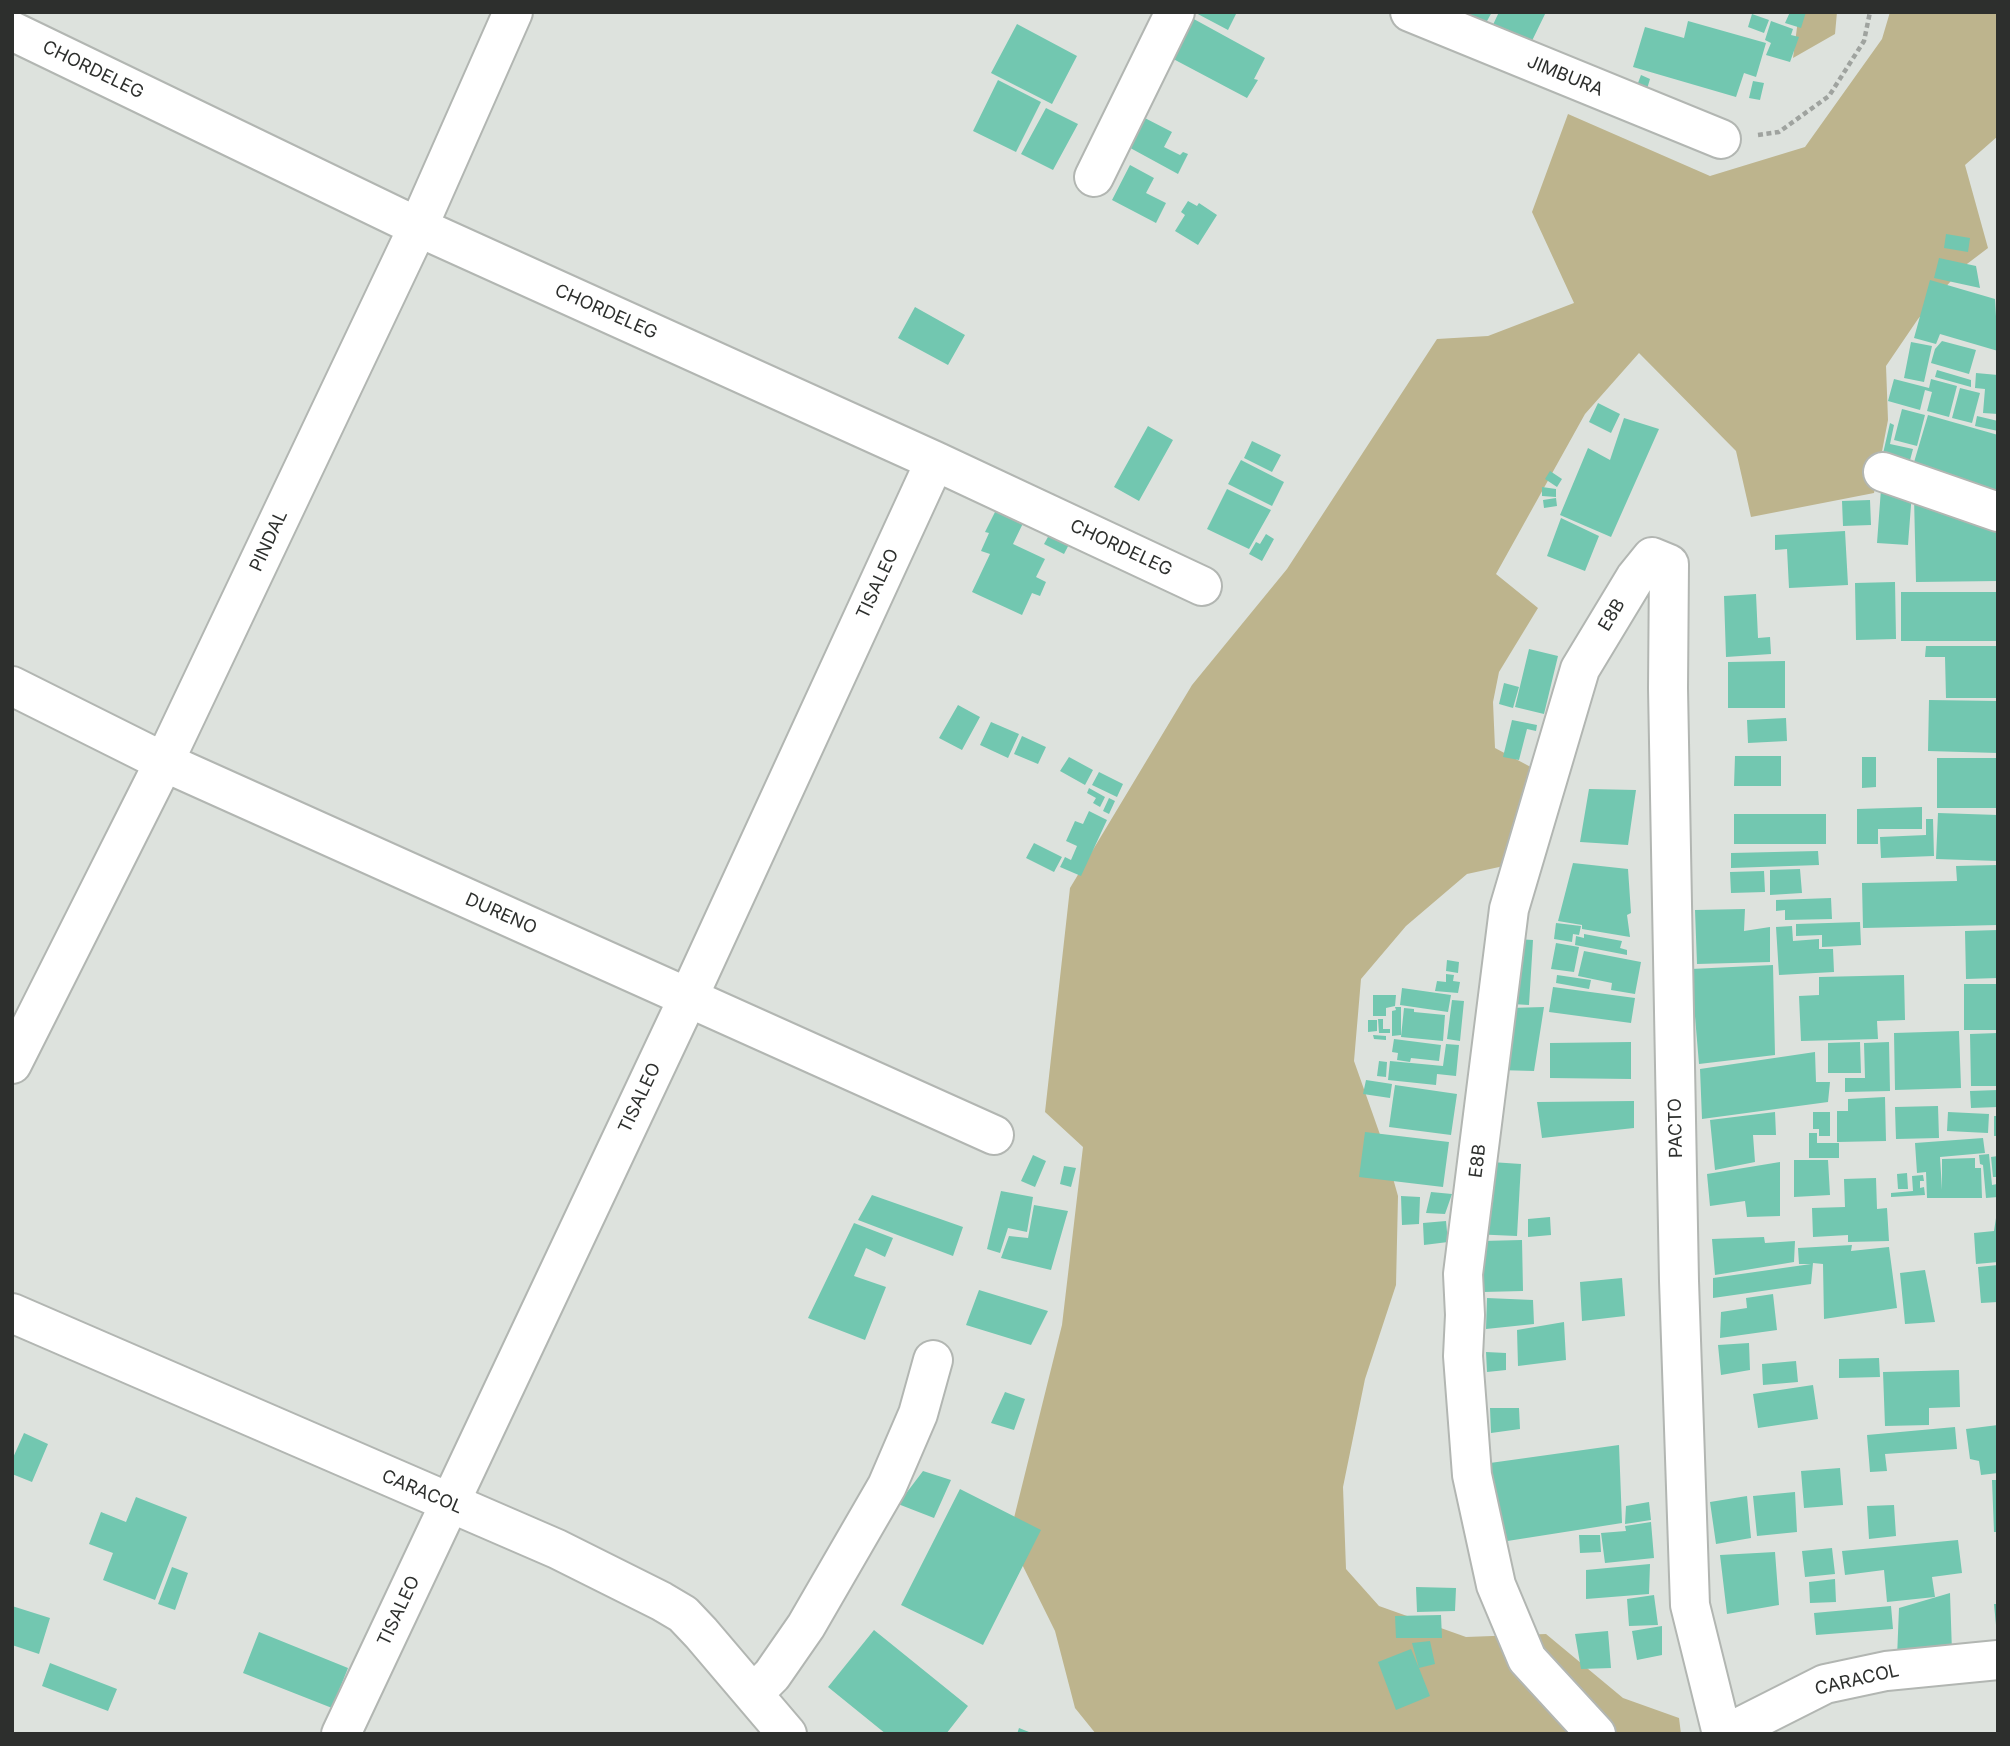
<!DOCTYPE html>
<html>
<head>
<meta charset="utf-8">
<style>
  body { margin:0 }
  #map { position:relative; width:2010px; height:1746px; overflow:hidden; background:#dde2dd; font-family:Inter,sans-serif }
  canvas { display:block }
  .frame { position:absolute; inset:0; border:14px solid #2d2f2d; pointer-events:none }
</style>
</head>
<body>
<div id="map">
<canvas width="2010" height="1746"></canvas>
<div class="frame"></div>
</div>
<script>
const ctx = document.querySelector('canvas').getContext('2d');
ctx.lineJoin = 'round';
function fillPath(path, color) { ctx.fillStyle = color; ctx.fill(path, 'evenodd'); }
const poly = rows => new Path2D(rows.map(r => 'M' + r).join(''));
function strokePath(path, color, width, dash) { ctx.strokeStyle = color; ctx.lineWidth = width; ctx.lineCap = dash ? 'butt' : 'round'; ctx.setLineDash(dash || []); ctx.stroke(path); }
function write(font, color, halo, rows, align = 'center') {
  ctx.font = font + ' Inter,sans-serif'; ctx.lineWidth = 5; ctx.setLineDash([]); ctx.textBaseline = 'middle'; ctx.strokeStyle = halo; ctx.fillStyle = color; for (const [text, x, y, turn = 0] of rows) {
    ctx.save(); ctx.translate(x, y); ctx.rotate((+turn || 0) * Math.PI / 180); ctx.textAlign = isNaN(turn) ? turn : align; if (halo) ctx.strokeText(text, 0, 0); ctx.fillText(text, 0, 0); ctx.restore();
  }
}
const green = poly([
  [1799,12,1837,12,1835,34,1793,58],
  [1890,12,1998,12,1998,136,1965,165,1988,248,1963,267,1918,319,1886,366,1888,420,1874,493,1751,517,1736,451,1639,353,1585,414,1496,574,1538,608,1499,672,1493,702,1495,748,1542,773,1513,864,1467,874,1406,926,1361,979,1354,1061,1383,1143,1398,1196,1396,1285,1365,1379,1343,1487,1346,1569,1379,1606,1466,1637,1546,1634,1623,1698,1679,1718,1681,1734,1096,1734,1075,1708,1055,1631,1009,1538,1062,1325,1083,1147,1045,1112,1070,888,1192,685,1287,569,1437,339,1488,336,1574,303,1532,212,1568,114,1710,176,1805,147,1882,39]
]);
const building = poly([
  [1181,12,1265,58,1254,79,1258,80,1247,98,1162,53],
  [1194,12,1237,12,1228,30],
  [1450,12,1492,12,1482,30],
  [1499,12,1546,12,1529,47,1491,29],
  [1790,12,1806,12,1801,28,1785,23],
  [1752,14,1769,20,1764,33,1748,27],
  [1688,21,1766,43,1756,77,1744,73,1736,97,1633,67,1645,27,1684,38],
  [1771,21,1793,29,1791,35,1799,37,1790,62,1766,55,1771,43,1765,40],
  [1017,24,1077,56,1052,104,991,73],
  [1641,75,1650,79,1647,89,1621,88,1624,78,1638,83],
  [998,80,1041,102,1016,152,973,131],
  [1753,81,1764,83,1760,100,1749,98],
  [1046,108,1078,124,1053,170,1021,154],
  [1139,115,1172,132,1164,147,1180,155,1183,152,1188,154,1178,174,1123,144],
  [1130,165,1154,178,1146,193,1166,203,1156,223,1112,200],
  [1188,201,1197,206,1199,203,1217,215,1198,245,1175,231,1185,215,1181,212],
  [1946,234,1970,238,1968,252,1944,248],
  [1939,258,1976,266,1980,288,1934,278],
  [1930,280,1995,299,1998,351,1940,334,1936,344,1914,338],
  [915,307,965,335,948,365,898,338],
  [1942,341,1976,350,1969,374,1931,363,1935,349],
  [1911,342,1932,346,1924,382,1904,378],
  [1937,370,1971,380,1971,387,1935,377],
  [1976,373,1998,375,1998,414,1983,413,1985,389,1975,388],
  [1894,379,1929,388,1931,379,1957,386,1949,417,1927,411,1932,392,1925,390,1920,410,1888,401],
  [1960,388,1980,393,1972,423,1952,418],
  [1598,403,1620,414,1611,433,1589,422],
  [1902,409,1925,415,1917,446,1894,440],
  [1928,415,1998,435,1998,494,1912,469],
  [1977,416,1998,421,1998,431,1975,426],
  [1624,418,1659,429,1611,537,1560,515,1588,448,1610,460],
  [1890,423,1894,425,1890,444,1913,449,1909,464,1882,458],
  [1148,426,1173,440,1139,501,1114,487],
  [1252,441,1281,455,1272,472,1244,458],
  [1241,460,1284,482,1272,506,1228,484],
  [1550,471,1562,479,1557,487,1545,479],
  [1542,487,1556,489,1556,497,1542,496],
  [1227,489,1271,510,1249,549,1207,529],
  [1881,489,1912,492,1908,545,1877,543],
  [1914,497,1998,528,1998,581,1916,582],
  [1556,498,1557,506,1544,508,1543,500],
  [1870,500,1871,525,1843,526,1842,501],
  [999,504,1026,517,1013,544,1045,559,1036,577,1046,582,1040,596,1032,593,1022,615,972,592,990,554,981,551,989,533,985,532],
  [1561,518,1599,536,1585,571,1547,556],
  [1058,519,1077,529,1064,554,1044,544],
  [1845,531,1848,585,1789,588,1787,549,1775,550,1775,535],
  [1266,534,1274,539,1262,561,1249,554,1256,542,1260,544],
  [1895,582,1896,639,1856,640,1855,583],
  [1901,592,1998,592,1998,641,1901,641],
  [1756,594,1758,638,1770,637,1771,654,1726,657,1724,596],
  [1926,646,1998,646,1998,698,1946,698,1945,657,1925,657],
  [1529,649,1558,656,1544,714,1515,707],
  [1785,661,1785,708,1728,708,1728,662],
  [1504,683,1519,687,1513,708,1499,704],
  [1929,700,1998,701,1998,753,1928,751],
  [958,705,980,717,962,750,939,738],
  [1786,718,1787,741,1748,743,1747,720],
  [1512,720,1537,725,1536,731,1527,729,1519,760,1503,757],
  [991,722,1019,734,1008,758,980,745],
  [1022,736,1046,747,1038,764,1014,754],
  [1735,756,1781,756,1781,786,1734,786],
  [1069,757,1093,770,1085,785,1060,771],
  [1862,757,1876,757,1876,787,1862,788],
  [1937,758,1998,758,1998,808,1937,808],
  [1099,772,1123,784,1117,797,1092,785],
  [1089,788,1105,797,1100,807,1093,803,1096,798,1087,793],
  [1589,789,1636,790,1628,845,1580,842],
  [1109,798,1115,801,1109,814,1103,811],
  [1922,807,1922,829,1878,829,1878,844,1857,844,1857,809],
  [1089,811,1107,820,1081,876,1060,867,1065,857,1071,860,1077,846,1066,841,1075,821,1083,824],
  [1938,813,1998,815,1998,861,1936,859],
  [1734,814,1826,814,1826,844,1734,844],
  [1926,819,1933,819,1934,856,1881,858,1880,837,1926,835],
  [1034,843,1062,857,1054,872,1026,858],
  [1818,851,1819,865,1731,868,1731,853],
  [1573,863,1628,869,1631,913,1627,915,1630,937,1582,929,1582,925,1558,921],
  [1998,865,1998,925,1863,928,1862,883,1957,881,1956,866],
  [1800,869,1802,893,1770,895,1770,870],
  [1764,871,1765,892,1731,893,1730,872],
  [1831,898,1832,919,1785,920,1785,910,1776,911,1776,900],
  [1745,909,1744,931,1770,927,1770,962,1697,964,1695,910],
  [1860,922,1861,945,1822,947,1822,935,1796,936,1796,924],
  [1556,923,1581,926,1579,935,1573,934,1572,942,1554,939],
  [1792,926,1793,941,1819,939,1819,949,1833,949,1834,972,1779,975,1776,927],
  [1998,930,1998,978,1966,979,1965,931],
  [1584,934,1622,941,1620,948,1627,950,1627,955,1575,945,1576,936,1584,938],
  [1500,938,1533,940,1529,1005,1495,1003],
  [1556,943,1579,947,1574,972,1551,969],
  [1584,951,1641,962,1635,994,1611,990,1612,983,1578,976],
  [1447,960,1459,962,1458,973,1446,971],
  [1773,965,1775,1055,1699,1064,1691,969],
  [1446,974,1454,975,1453,981,1460,982,1458,993,1435,991,1437,981,1446,982],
  [1557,975,1591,980,1589,989,1556,983],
  [1904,975,1905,1020,1877,1021,1878,1039,1801,1041,1799,996,1819,995,1819,977],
  [1964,984,1998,984,1998,1030,1964,1030],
  [1553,987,1635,998,1631,1023,1549,1012],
  [1402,988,1451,995,1448,1012,1400,1005],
  [1373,995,1396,995,1395,1006,1386,1008,1386,1016,1373,1016],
  [1452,1000,1464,1001,1460,1041,1447,1039],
  [1395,1007,1401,1007,1401,1035,1392,1036,1392,1011,1396,1010],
  [1544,1007,1534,1071,1497,1070,1509,1008],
  [1404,1008,1414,1009,1414,1012,1445,1015,1443,1041,1401,1037],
  [1378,1019,1383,1019,1383,1029,1390,1029,1390,1033,1379,1033],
  [1368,1020,1377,1020,1377,1031,1368,1032],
  [1959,1031,1961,1088,1895,1090,1894,1033],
  [1998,1033,1998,1086,1971,1086,1970,1034],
  [1373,1035,1386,1036,1386,1040,1374,1039],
  [1394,1039,1441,1045,1439,1061,1411,1058,1410,1062,1397,1060,1398,1053,1392,1052],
  [1631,1042,1631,1079,1550,1078,1550,1043],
  [1860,1042,1861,1073,1828,1073,1828,1043],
  [1889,1042,1890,1091,1845,1092,1845,1078,1865,1078,1864,1043],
  [1446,1044,1459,1045,1456,1076,1437,1074,1436,1085,1388,1080,1390,1061,1443,1066],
  [1815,1052,1816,1082,1830,1082,1828,1102,1702,1119,1700,1069],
  [1379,1061,1387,1062,1386,1077,1377,1076],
  [1366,1080,1392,1084,1390,1098,1363,1094],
  [1395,1085,1457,1094,1451,1135,1389,1127],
  [1998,1090,1998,1107,1971,1108,1970,1091],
  [1885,1097,1886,1141,1837,1142,1837,1111,1848,1111,1848,1099],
  [1634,1101,1634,1128,1542,1138,1537,1102],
  [1938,1106,1939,1138,1896,1139,1895,1107],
  [1775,1112,1776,1135,1753,1135,1755,1162,1715,1170,1710,1120],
  [1813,1112,1830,1112,1830,1136,1819,1136,1819,1129,1813,1129],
  [1948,1112,1989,1114,1988,1133,1947,1131],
  [1994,1116,1998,1116,1998,1136,1994,1136],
  [1365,1132,1449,1142,1443,1187,1359,1177],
  [1809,1133,1817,1133,1817,1143,1839,1143,1839,1158,1809,1158],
  [1983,1138,1985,1153,1940,1157,1942,1190,1942,1159,1975,1158,1975,1168,1981,1168,1982,1198,1927,1198,1926,1172,1917,1173,1915,1143],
  [1989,1154,1992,1185,1997,1184,1998,1197,1986,1198,1983,1165,1980,1164,1979,1155],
  [1033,1155,1046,1161,1035,1187,1021,1181],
  [1998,1156,1998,1177,1993,1177,1991,1157],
  [1794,1160,1828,1160,1830,1195,1794,1197],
  [1476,1161,1521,1164,1517,1236,1471,1234],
  [1780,1162,1780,1216,1747,1217,1745,1201,1710,1206,1707,1174],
  [1064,1166,1076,1168,1071,1187,1060,1184],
  [1907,1173,1908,1189,1898,1189,1897,1174],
  [1923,1175,1924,1181,1920,1181,1920,1188,1924,1187,1925,1195,1891,1197,1891,1193,1913,1191,1912,1176],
  [1876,1178,1877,1209,1887,1208,1889,1241,1848,1242,1848,1235,1813,1237,1812,1208,1845,1207,1844,1179],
  [1001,1191,1033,1197,1027,1232,1008,1228,1000,1253,987,1249],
  [1431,1192,1452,1194,1445,1214,1426,1213],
  [872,1195,963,1227,953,1256,858,1220],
  [1401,1196,1420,1197,1419,1224,1402,1225],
  [1034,1205,1068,1211,1051,1270,1001,1258,1009,1236,1028,1238],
  [1550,1217,1551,1235,1528,1237,1528,1219],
  [1996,1218,1998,1262,1976,1264,1974,1233,1994,1231],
  [1446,1221,1448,1242,1424,1245,1423,1223],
  [854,1223,893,1238,885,1257,866,1248,854,1276,886,1287,865,1340,808,1318],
  [1764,1237,1765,1243,1795,1241,1794,1262,1715,1275,1712,1239],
  [1522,1240,1523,1291,1483,1292,1482,1241],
  [1852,1245,1851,1251,1889,1247,1897,1308,1824,1319,1823,1264,1813,1263,1811,1284,1713,1298,1713,1278,1811,1264,1799,1264,1798,1248],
  [1998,1265,1998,1302,1981,1303,1978,1267],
  [1925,1270,1935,1322,1905,1324,1900,1273],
  [1622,1278,1625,1316,1582,1321,1580,1282],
  [979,1290,1048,1311,1031,1345,966,1325],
  [1773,1294,1777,1330,1720,1338,1721,1312,1747,1308,1746,1298],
  [1487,1298,1533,1300,1534,1324,1486,1329],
  [1564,1322,1566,1360,1518,1366,1517,1330],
  [1749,1343,1750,1370,1721,1375,1718,1345],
  [1486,1352,1506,1353,1506,1370,1487,1372],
  [1879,1358,1880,1377,1839,1378,1839,1359],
  [1796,1361,1798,1382,1763,1385,1762,1364],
  [1959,1370,1960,1407,1929,1408,1929,1425,1885,1426,1883,1372],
  [1813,1385,1818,1419,1758,1428,1753,1394],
  [1005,1392,1025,1399,1014,1430,991,1423],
  [1490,1408,1519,1408,1520,1429,1491,1433],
  [1998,1425,1998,1473,1981,1475,1979,1461,1970,1459,1966,1429],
  [1955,1427,1957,1449,1885,1454,1887,1471,1870,1472,1867,1435],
  [24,1433,48,1444,32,1482,12,1474,12,1460],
  [1619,1445,1622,1523,1501,1542,1490,1463],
  [1840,1468,1843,1505,1804,1508,1801,1471],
  [923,1471,951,1480,934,1518,898,1504],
  [1992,1480,1998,1480,1998,1532,1994,1532],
  [960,1489,1041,1530,983,1645,901,1605],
  [1795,1492,1797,1532,1757,1536,1753,1496],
  [1747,1496,1751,1538,1716,1544,1710,1502],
  [136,1497,187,1517,155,1600,103,1580,113,1553,89,1544,101,1512,126,1522],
  [1649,1502,1651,1520,1625,1524,1626,1506],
  [1894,1505,1896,1536,1869,1539,1867,1506],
  [1651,1522,1654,1558,1605,1563,1601,1533,1626,1531,1625,1526],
  [1579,1535,1600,1535,1601,1552,1580,1553],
  [1958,1540,1962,1573,1932,1577,1935,1597,1887,1602,1884,1570,1845,1575,1842,1551],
  [1832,1548,1835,1574,1805,1577,1802,1551],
  [1775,1552,1779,1605,1727,1614,1720,1555],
  [1650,1564,1649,1594,1586,1599,1586,1570],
  [172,1567,188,1573,175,1610,158,1604],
  [1835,1579,1836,1602,1810,1603,1809,1582],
  [1416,1587,1456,1588,1455,1611,1417,1612],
  [1950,1593,1952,1652,1897,1658,1899,1608],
  [1654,1595,1658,1625,1629,1626,1627,1599],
  [1994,1604,1998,1604,1998,1625,1996,1625],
  [12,1606,50,1618,39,1654,12,1645],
  [1891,1606,1893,1629,1816,1635,1814,1613],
  [1441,1615,1442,1638,1396,1638,1395,1616],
  [1662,1626,1662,1655,1637,1660,1632,1631],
  [874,1630,968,1706,946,1734,886,1734,828,1687],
  [1608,1631,1611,1668,1581,1669,1575,1634],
  [259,1632,348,1668,332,1708,243,1673],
  [1430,1641,1435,1664,1419,1668,1430,1696,1396,1710,1378,1662,1411,1649,1419,1668,1412,1643],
  [50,1663,117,1689,108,1711,42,1686],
  [1019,1728,1034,1734,1017,1734]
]);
const path = poly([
  [1758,135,1779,132,1829,96,1864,41,1870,12]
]);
const minor = poly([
  [1410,12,1721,139],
  [12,31,418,227,935,461,1202,586],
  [1094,177,1175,12],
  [1883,472,1998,512],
  [12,686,164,762,994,1135],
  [12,1064,164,762,418,227,513,12],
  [12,1313,557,1549,661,1601,683,1614,701,1633,787,1734],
  [753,1694,772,1675,806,1626,887,1486,918,1414,933,1360],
  [341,1734,688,998,935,461],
  [1596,1734,1527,1659,1496,1585,1472,1475,1463,1356,1465,1315,1463,1274,1509,909,1580,669,1635,578,1652,557,1669,564,1668,688,1679,1281,1690,1605,1722,1734],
  [1726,1734,1825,1684,1886,1671,1998,1660]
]);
const streetNames = [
  ["CHORDELEG",93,70,26],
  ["JIMBURA",1565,76,22],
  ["CHORDELEG",606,312,24],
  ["PINDAL",269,541,-65],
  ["CHORDELEG",1121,548,25],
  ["TISALEO",878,584,-65],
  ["E8B",1612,615,-59],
  ["DURENO",501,914,24],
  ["TISALEO",640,1098,-65],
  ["PACTO",1676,1128,-91],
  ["E8B",1478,1161,-83],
  ["CARACOL",422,1492,23],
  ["TISALEO",399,1611,-65],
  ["CARACOL",1857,1680,-13]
];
fillPath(green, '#bdb48d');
fillPath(building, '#72c7b0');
strokePath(minor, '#b2b6b2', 42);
strokePath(path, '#9fa39f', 4.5, [5, 3.5]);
strokePath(minor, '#fff', 38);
write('18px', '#2d2f2d', '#fff', streetNames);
</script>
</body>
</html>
